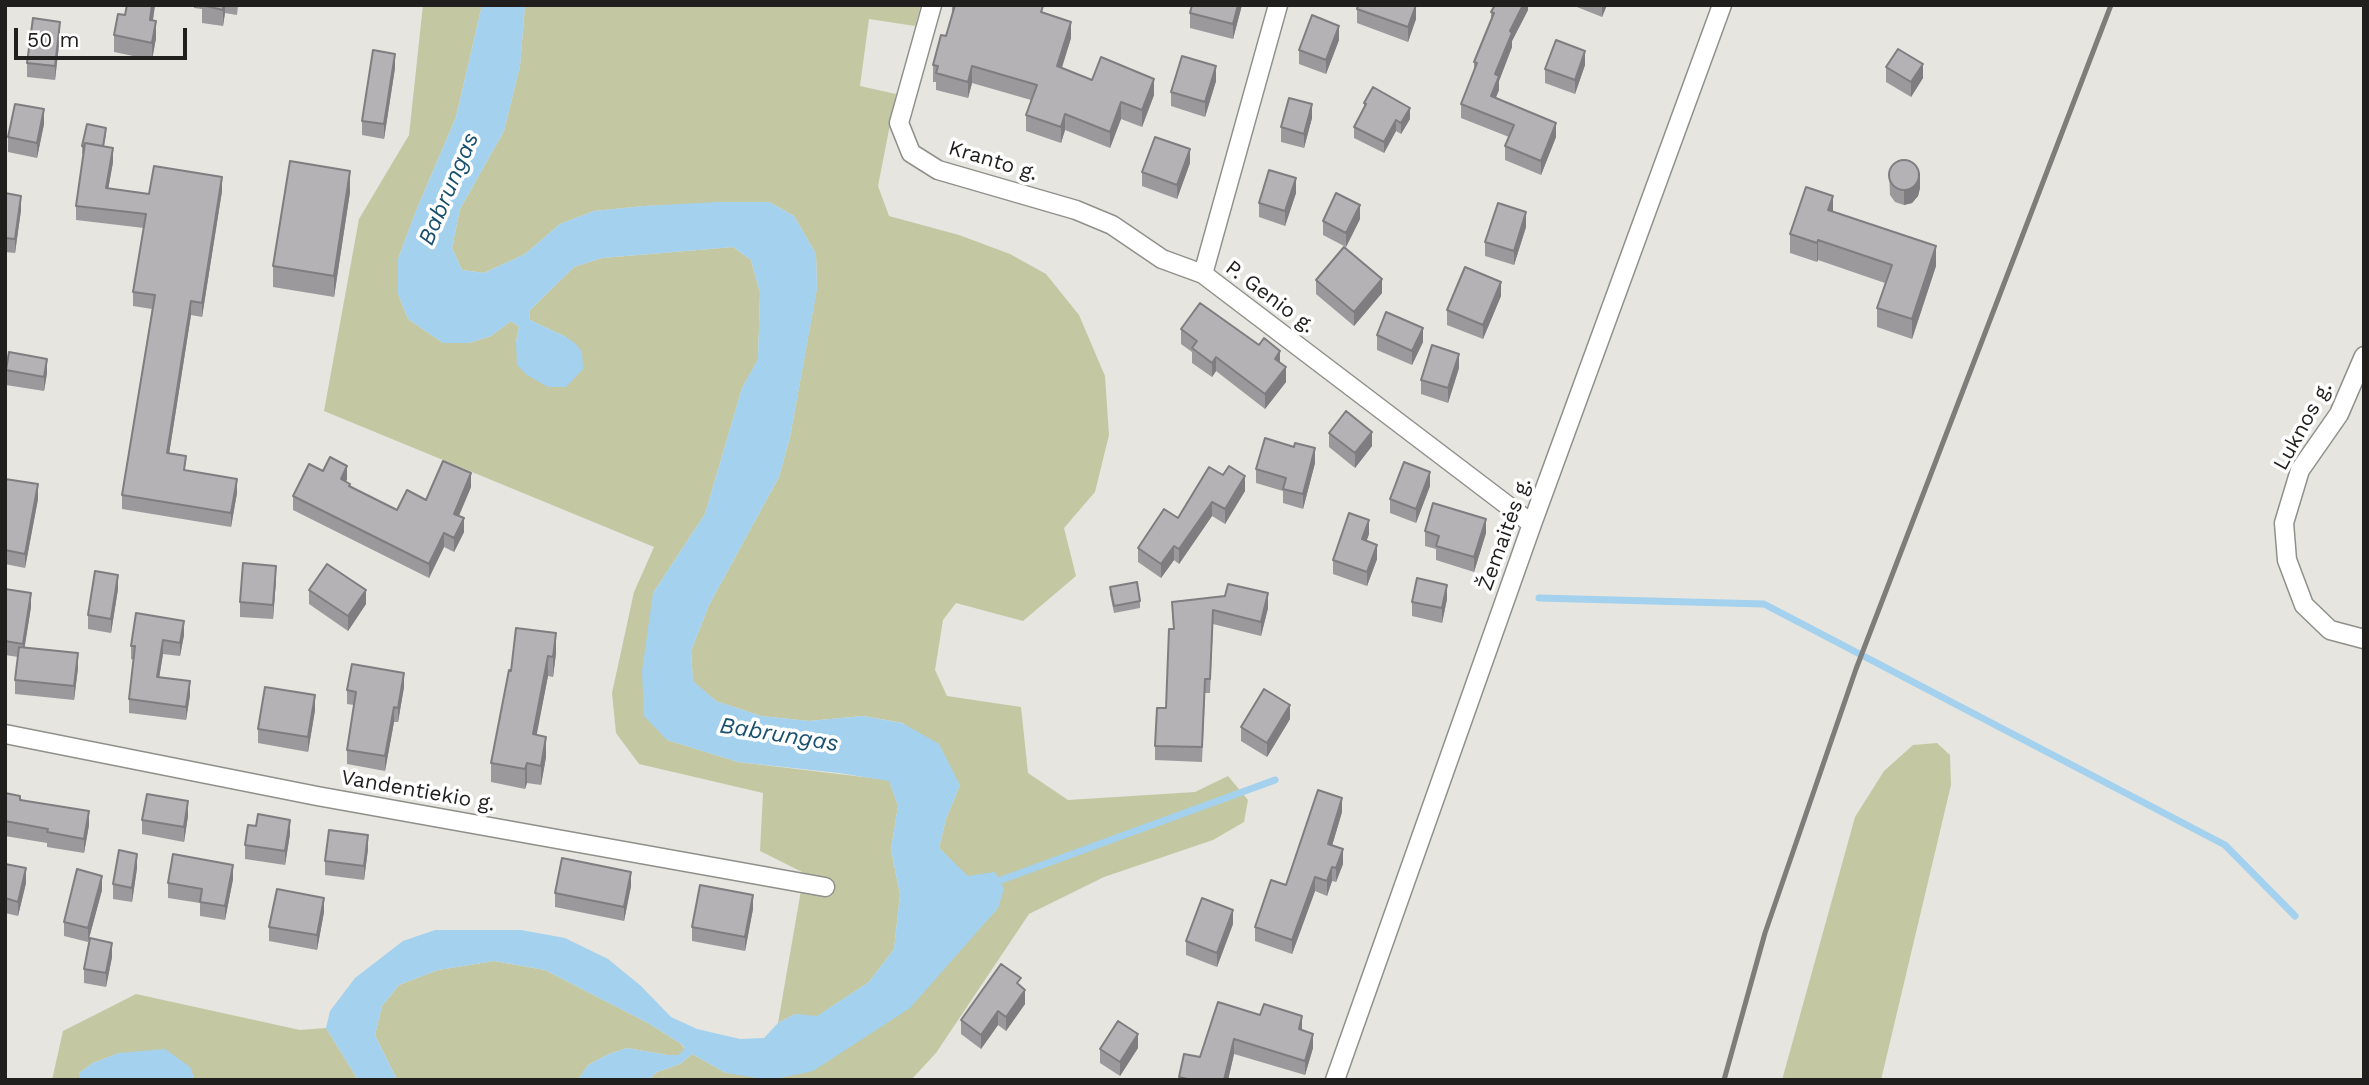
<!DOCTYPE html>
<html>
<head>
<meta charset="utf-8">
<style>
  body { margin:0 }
  #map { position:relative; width:2369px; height:1085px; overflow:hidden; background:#e6e5e0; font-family:"Work Sans",sans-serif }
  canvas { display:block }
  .frame { position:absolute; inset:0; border:7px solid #201f1e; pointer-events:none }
  .scale { position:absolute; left:14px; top:28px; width:173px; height:32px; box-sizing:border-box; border:4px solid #201f1e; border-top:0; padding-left:9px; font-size:21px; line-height:24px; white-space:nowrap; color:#201f1e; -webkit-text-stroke:5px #fff; paint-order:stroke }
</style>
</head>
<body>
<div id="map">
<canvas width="2369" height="1085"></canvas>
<div class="frame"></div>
<div class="scale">50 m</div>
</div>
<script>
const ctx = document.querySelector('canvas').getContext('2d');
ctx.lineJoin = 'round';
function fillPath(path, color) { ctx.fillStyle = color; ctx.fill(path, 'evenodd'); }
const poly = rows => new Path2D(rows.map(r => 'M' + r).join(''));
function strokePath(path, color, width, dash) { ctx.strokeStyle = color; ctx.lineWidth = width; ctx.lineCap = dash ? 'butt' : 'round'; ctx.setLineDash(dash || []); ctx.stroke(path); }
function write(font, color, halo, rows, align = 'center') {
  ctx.font = font + ' "Work Sans",sans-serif'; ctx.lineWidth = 7; ctx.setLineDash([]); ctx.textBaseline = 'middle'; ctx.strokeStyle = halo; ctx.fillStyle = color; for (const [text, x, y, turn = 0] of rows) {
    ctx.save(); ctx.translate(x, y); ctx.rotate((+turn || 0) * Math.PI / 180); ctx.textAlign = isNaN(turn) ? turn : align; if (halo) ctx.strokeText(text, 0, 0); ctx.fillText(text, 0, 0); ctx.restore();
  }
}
const green = poly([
  [423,5,482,5,456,117,416,211,398,259,398,294,408,319,443,343,469,343,491,336,511,321,519,327,516,342,566,337,530,320,529,311,574,267,602,258,733,247,751,260,760,293,758,360,742,388,705,514,653,593,667,740,738,762,889,780,898,806,891,849,900,895,894,949,869,982,816,1017,795,1014,778,1023,804,873,760,851,763,793,639,764,616,733,612,693,634,592,654,547,324,411,359,219,409,135],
  [525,5,921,5,915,26,869,19,860,86,896,94,878,186,889,216,959,235,1010,254,1046,274,1079,315,1105,376,1109,435,1095,492,1064,528,1076,576,1023,621,956,603,943,620,935,670,947,696,1021,707,1028,773,1068,800,1195,792,1228,776,1248,800,1244,822,1213,840,1104,877,1029,914,936,1053,911,1080,648,1080,657,1072,680,1064,692,1054,726,1073,974,934,998,908,939,848,946,819,960,785,903,723,863,716,809,721,761,716,716,701,693,682,691,651,709,605,779,477,790,437,817,288,816,254,794,216,769,202,644,206,594,211,560,224,525,254,484,273,462,270,452,248,460,209,504,131,520,66],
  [1937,743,1950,755,1951,785,1881,1080,1782,1080,1855,817,1884,771,1913,745],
  [494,961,545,970,648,1023,680,1043,685,1049,679,1055,667,1055,627,1048,609,1054,588,1065,578,1080,397,1080,375,1035,382,1006,399,985,438,970],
  [136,994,300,1030,326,1028,358,1080,195,1080,189,1067,119,1053,93,1063,79,1073,79,1080,52,1080,63,1031]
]);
const water = poly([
  [482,5,525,5,520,66,504,131,460,209,452,248,462,270,484,273,525,254,560,224,594,211,644,206,717,202,769,202,794,216,816,254,817,289,790,437,779,477,709,605,691,651,693,681,716,701,761,716,809,721,863,716,902,723,939,744,960,785,946,819,939,848,968,876,995,872,1004,889,998,908,910,1008,813,1071,770,1080,726,1073,692,1054,680,1064,657,1072,648,1080,578,1080,588,1065,609,1054,627,1048,667,1055,679,1055,685,1048,680,1043,648,1023,545,970,494,961,438,970,399,985,382,1006,375,1035,397,1080,358,1080,326,1028,330,1011,355,978,403,941,435,930,521,930,565,938,608,959,641,986,671,1017,697,1029,740,1039,764,1038,778,1023,795,1014,817,1016,869,982,894,949,900,895,891,849,898,806,889,781,839,773,738,762,667,740,644,716,642,671,653,593,705,514,742,388,758,359,760,293,751,260,733,247,602,258,574,267,529,311,530,320,566,337,576,344,582,352,583,369,566,387,548,387,527,375,517,365,516,342,519,327,511,321,491,336,469,343,443,343,408,319,398,294,398,259,416,211,456,117],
  [165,1049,190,1067,195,1080,79,1080,79,1073,93,1063,119,1053]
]);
const stream = poly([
  [1539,598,1764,604,2225,845,2295,916],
  [993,883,1275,780]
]);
const minor = poly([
  [932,5,899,123,911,153,938,170,1076,210,1112,225,1162,259,1203,274],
  [1278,5,1203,274,1532,524],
  [2364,356,2339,414,2300,470,2284,523,2287,560,2304,605,2330,630,2364,639],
  [5,734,317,796,825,887],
  [1335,1080,1532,524,1722,5]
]);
const rail = poly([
  [1724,1080,1765,933,1856,669,2111,5]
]);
const wall = poly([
  [155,5,153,21,156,38,152,60,114,52,114,35],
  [194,5,238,5,237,15,225,13,223,26,202,23,202,9,194,8],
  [952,5,1041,5,1043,13,1071,38,1062,68,1092,80,1154,95,1142,127,1121,119,1110,148,1065,130,1061,143,1026,131,1026,115,1031,100,972,83,968,98,936,90,936,82,933,82,933,65,946,36,953,13,952,13],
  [1242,5,1233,39,1190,28,1190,13],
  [1528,5,1528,10,1512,41,1512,47,1499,81,1499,90,1495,98,1556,137,1541,175,1505,160,1505,146,1509,137,1461,118,1461,104,1474,70,1474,62,1491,20,1491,12],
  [1572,5,1607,5,1602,17],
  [1357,9,1416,19,1408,42,1357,23],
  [60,36,55,80,27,77,27,63],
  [1339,40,1326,74,1299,64,1299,50],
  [1585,65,1575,94,1545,83,1545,69],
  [1886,67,1923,78,1911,97,1886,82],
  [395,68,384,139,362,135,362,121],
  [1216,81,1205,117,1171,106,1171,92],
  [1364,103,1410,119,1401,134,1396,131,1384,153,1354,138,1354,127,1364,108],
  [1312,118,1304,148,1281,142,1281,127],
  [44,124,37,158,8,152,8,137],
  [106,135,104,146,113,162,108,189,149,194,222,191,202,317,191,315,169,454,186,471,237,493,231,527,122,509,122,495,152,309,133,306,133,292,144,228,76,220,76,206,83,154,82,154,82,146],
  [1190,163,1177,199,1142,186,1142,172],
  [1889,172,1920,188,1918,196,1912,203,1904,205,1895,202,1890,195],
  [350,192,334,297,273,287,273,266],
  [5,193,21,210,15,253,5,252],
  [1296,193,1285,226,1259,217,1259,203],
  [1833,211,1936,266,1912,339,1877,327,1877,308,1885,283,1818,260,1817,262,1790,253,1790,234],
  [1360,219,1346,247,1323,235,1323,221],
  [1526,227,1514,265,1485,256,1485,242],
  [1316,280,1382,293,1354,326,1316,294],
  [1501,296,1483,339,1447,325,1447,310],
  [1181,329,1280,363,1286,382,1265,409,1216,371,1212,377,1192,363,1192,352,1181,344],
  [1377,335,1423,342,1412,365,1377,350],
  [1459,368,1448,403,1421,394,1421,380],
  [6,370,47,373,44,391,6,385],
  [1329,433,1372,446,1355,468,1329,447],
  [1315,463,1303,509,1283,503,1283,491,1256,483,1256,469],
  [1209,467,1245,491,1225,524,1212,516,1179,564,1174,560,1161,578,1138,562,1138,548,1178,518],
  [323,471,347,479,346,482,350,487,397,510,426,500,471,487,459,516,464,532,454,552,444,547,429,578,293,510,293,496],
  [5,479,38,499,25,568,5,564],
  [1430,486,1416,523,1390,513,1390,499],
  [1425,531,1486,533,1474,572,1436,560,1436,549,1425,546],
  [1369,534,1366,541,1377,559,1367,586,1333,574,1333,560],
  [276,580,273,619,240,617,240,602],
  [1110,587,1140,601,1140,608,1114,613,1110,594],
  [5,589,31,607,24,648,78,668,74,700,15,694,15,680,18,657,5,655],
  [118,589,111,633,88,629,88,615],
  [309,590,366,604,348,631,309,604],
  [1447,599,1442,623,1412,616,1412,602],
  [1172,602,1268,608,1261,636,1213,624,1210,693,1205,693,1202,762,1155,760,1155,746,1166,708,1173,629],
  [184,635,180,656,163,654,159,678,190,695,186,720,129,713,129,699,134,660,131,659,131,646],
  [556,653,553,677,548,676,536,735,546,757,541,785,527,783,525,789,491,782,491,763,511,671],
  [404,687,398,722,394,722,385,771,347,764,347,750,354,705,347,704,347,690],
  [315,710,308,752,258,743,258,729],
  [1290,719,1267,757,1241,741,1241,727],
  [5,793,89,825,84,853,47,847,47,843,5,836],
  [1342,812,1332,846,1343,864,1336,882,1332,881,1327,896,1315,891,1292,954,1255,941,1255,927],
  [188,816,184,842,142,834,142,820],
  [256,826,290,834,285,865,245,859,245,845],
  [368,849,364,880,325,875,325,861],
  [5,864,26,883,18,916,5,913],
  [137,868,132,902,113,899,113,884],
  [233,879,225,920,200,916,200,903,168,898,168,883],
  [631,886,624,921,555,907,555,893],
  [102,890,88,942,64,936,64,922],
  [753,909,745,951,692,941,692,927],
  [324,912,317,950,269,941,269,927],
  [1233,924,1217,967,1186,955,1186,941],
  [112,957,106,987,84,983,84,969],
  [1021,986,1025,1004,1006,1031,998,1025,981,1049,961,1034,961,1020],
  [1218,1002,1302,1030,1313,1048,1305,1075,1234,1054,1228,1080,1179,1080,1179,1077,1200,1057],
  [1138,1048,1120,1076,1100,1063,1100,1049]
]);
const shadedWall = poly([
  [152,5,155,5,150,37,150,20],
  [223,5,225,5,225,13,223,26],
  [1238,5,1242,5,1233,39,1233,24],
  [1416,5,1416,19,1408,42,1408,27],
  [1523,5,1528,5,1528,10,1512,41,1512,47,1499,81,1499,90,1491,110,1491,96,1495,74,1510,31],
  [1602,5,1607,5,1602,17],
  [156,21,156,38,152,60,152,43],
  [60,22,60,36,55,80,55,66],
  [1071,22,1071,38,1057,82,1057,66],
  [1339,26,1339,40,1326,74,1326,60],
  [1585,51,1585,65,1575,94,1575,80],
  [395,54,395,68,384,139,384,124],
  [1923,64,1923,78,1911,97,1911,82],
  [972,66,972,83,968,98,968,82],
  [1216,66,1216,81,1205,117,1205,102],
  [1154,79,1154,95,1142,127,1142,110],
  [1121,102,1121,119,1110,148,1110,132],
  [1312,104,1312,118,1304,148,1304,134],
  [1410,108,1410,119,1401,134,1401,123],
  [44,109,44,124,37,158,37,143],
  [1065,114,1065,130,1061,143,1061,127],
  [1396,120,1396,131,1384,153,1384,142],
  [1556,123,1556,137,1541,175,1541,161],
  [113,148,113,162,106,202,106,188],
  [1190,149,1190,163,1177,199,1177,185],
  [350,171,350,192,334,297,334,276],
  [1920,173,1920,188,1918,196,1912,203,1904,205,1904,190],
  [222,177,222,191,202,317,202,303],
  [1296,178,1296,193,1285,226,1285,211],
  [21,196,21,210,15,253,15,239],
  [1833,196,1833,216,1828,210],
  [1360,205,1360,219,1346,247,1346,233],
  [1526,212,1526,227,1514,265,1514,251],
  [1818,240,1818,260,1817,262,1817,243],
  [1936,246,1936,266,1912,339,1912,319],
  [1382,279,1382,293,1354,326,1354,312],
  [1501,282,1501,296,1483,339,1483,325],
  [191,301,191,315,167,467,167,453],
  [1423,328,1423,342,1412,365,1412,351],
  [1280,351,1280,366,1275,359],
  [1459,354,1459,368,1448,403,1448,388],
  [1216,357,1216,371,1212,377,1212,363],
  [47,359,47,373,44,391,44,377],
  [1286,367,1286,382,1265,409,1265,394],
  [1372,432,1372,446,1355,468,1355,453],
  [1315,448,1315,463,1303,509,1303,494],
  [347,466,347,479,341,493,341,479],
  [1430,472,1430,486,1416,523,1416,509],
  [471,473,471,487,454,527,454,514],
  [1245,476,1245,491,1225,524,1225,509],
  [237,479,237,493,231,527,231,513],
  [38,484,38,499,25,568,25,554],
  [1212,502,1212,516,1179,564,1179,549],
  [464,518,464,532,454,552,454,538],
  [1486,519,1486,533,1474,572,1474,557],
  [1369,520,1369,534,1362,554,1362,539],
  [444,533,444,547,429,578,429,564],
  [1377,545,1377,559,1367,586,1367,572],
  [1174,546,1174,560,1161,578,1161,564],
  [276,566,276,580,273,619,273,605],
  [118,575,118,589,111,633,111,619],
  [1447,585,1447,599,1442,623,1442,608],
  [366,590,366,604,348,631,348,616],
  [31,593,31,607,23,658,23,644],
  [1268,593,1268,608,1261,636,1261,622],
  [184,621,184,635,180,656,180,643],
  [556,633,556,653,553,677,553,657],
  [163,640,163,654,157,691,157,677],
  [78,653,78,668,74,700,74,686],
  [548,656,548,676,533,754,533,734],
  [404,673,404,687,398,722,398,708],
  [190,681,190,695,186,720,186,707],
  [315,695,315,710,308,752,308,737],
  [1290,705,1290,719,1267,757,1267,743],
  [394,707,394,722,385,771,385,756],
  [546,737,546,757,541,785,541,766],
  [527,763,527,783,525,789,525,769],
  [1342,798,1342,812,1328,859,1328,844],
  [188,801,188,816,184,842,184,827],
  [89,811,89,825,84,853,84,839],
  [290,820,290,834,285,865,285,851],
  [368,835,368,849,364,880,364,866],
  [1343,849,1343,864,1336,882,1336,868],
  [137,854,137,868,132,902,132,888],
  [233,865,233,879,225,920,225,906],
  [1332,867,1332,881,1327,896,1327,881],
  [26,868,26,883,18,916,18,902],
  [631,872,631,886,624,921,624,907],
  [102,876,102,890,88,942,88,928],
  [1315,877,1315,891,1292,954,1292,940],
  [753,895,753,909,745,951,745,937],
  [324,898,324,912,317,950,317,935],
  [1233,910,1233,924,1217,967,1217,953],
  [112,943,112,957,106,987,106,973],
  [1025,990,1025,1004,1006,1031,1006,1017],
  [998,1011,998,1025,981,1049,981,1035],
  [1302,1016,1302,1031,1299,1029],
  [1138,1034,1138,1048,1120,1076,1120,1062],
  [1313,1034,1313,1048,1305,1075,1305,1061],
  [1234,1039,1234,1054,1228,1080,1224,1080]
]);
const building = poly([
  [127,5,152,5,150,20,156,21,152,43,114,35,118,14,125,15,127,5],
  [202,5,223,5,223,10,202,5],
  [955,5,1041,5,1043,6,1041,12,1071,22,1057,66,1092,80,1101,57,1154,79,1142,110,1121,102,1110,132,1065,114,1061,127,1026,115,1037,85,972,66,968,82,936,73,938,66,933,65,941,35,946,36,955,5],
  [1192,5,1238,5,1233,24,1190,13,1192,5],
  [1358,5,1416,5,1408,27,1357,9,1358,5],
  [1495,5,1523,5,1510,31,1512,33,1495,74,1499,76,1491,96,1556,123,1541,161,1505,146,1514,125,1461,104,1477,63,1474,62,1494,13,1491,12,1495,5],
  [1312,15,1339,26,1326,60,1299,50,1312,15],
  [33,18,60,22,55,66,27,63,33,18],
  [1556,40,1585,51,1575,80,1545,69,1556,40],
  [1898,49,1923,64,1911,82,1886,67,1898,49],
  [373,50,395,54,384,124,362,121,373,50],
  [1182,56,1216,66,1205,102,1171,92,1182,56],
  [1373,87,1410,108,1401,123,1396,120,1384,142,1354,127,1366,104,1364,103,1373,87],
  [1289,98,1312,104,1304,134,1281,127,1289,98],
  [15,104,44,109,37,143,8,137,15,104],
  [87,124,106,128,103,146,85,143,84,147,82,146,87,124],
  [1155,137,1190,149,1177,185,1142,172,1155,137],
  [85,143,113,148,106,188,149,194,154,166,222,177,202,303,191,301,167,453,186,456,184,470,237,479,231,513,122,495,155,295,133,292,146,214,76,206,85,143],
  '1889 175a15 15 0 1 1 30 0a15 15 0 1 1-30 0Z',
  [290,161,350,171,334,276,273,266,290,161],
  [1269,170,1296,178,1285,211,1259,203,1269,170],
  [1806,187,1833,196,1828,210,1936,246,1912,319,1877,308,1892,265,1818,240,1817,243,1790,234,1806,187],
  [5,193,21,196,15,239,5,238,5,193],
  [1336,193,1360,205,1346,233,1323,221,1336,193],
  [1498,203,1526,212,1514,251,1485,242,1498,203],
  [1344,247,1382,279,1354,312,1316,280,1344,247],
  [1465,267,1501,282,1483,325,1447,310,1465,267],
  [1200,303,1259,345,1264,338,1280,351,1275,359,1286,367,1265,394,1216,357,1212,363,1192,348,1197,341,1181,329,1200,303],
  [1386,312,1423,328,1412,351,1377,335,1386,312],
  [1432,345,1459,354,1448,388,1421,380,1432,345],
  [9,352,47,359,44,377,6,370,9,352],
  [1346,411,1372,432,1355,453,1329,433,1346,411],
  [1265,438,1294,447,1295,443,1315,448,1303,494,1283,489,1286,478,1256,469,1265,438],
  [330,457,347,466,341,479,350,484,349,486,397,510,407,490,426,500,443,461,471,473,454,514,464,518,454,538,444,533,429,564,293,496,309,464,323,471,330,457],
  [1404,462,1430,472,1416,509,1390,499,1404,462],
  [1229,466,1245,476,1225,509,1212,502,1179,549,1174,546,1161,564,1138,548,1164,509,1178,518,1209,467,1223,475,1229,466],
  [5,479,38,484,25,554,5,550,5,479],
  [1433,503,1486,519,1474,557,1436,546,1439,536,1425,531,1433,503],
  [1349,513,1369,520,1362,539,1377,545,1367,572,1333,560,1349,513],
  [243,563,276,566,273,605,240,602,243,563],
  [327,564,366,590,348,616,309,590,327,564],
  [95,571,118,575,111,619,88,615,95,571],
  [1417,578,1447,585,1442,608,1412,602,1417,578],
  [1137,582,1140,601,1114,606,1110,587,1137,582],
  [1228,584,1268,593,1261,622,1213,610,1210,679,1205,679,1202,747,1155,746,1157,708,1166,708,1169,629,1174,629,1172,602,1225,596,1228,584],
  [5,589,31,593,23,644,5,641,5,589],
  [136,613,184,621,180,643,163,640,157,677,190,681,186,707,129,699,135,646,131,646,136,613],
  [516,628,556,633,553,657,548,656,533,734,546,737,541,766,527,763,525,769,491,763,509,670,511,671,516,628],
  [19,647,78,653,74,686,15,680,19,647],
  [352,664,404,673,398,708,394,707,385,756,347,750,356,692,347,690,352,664],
  [265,687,315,695,308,737,258,729,265,687],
  [1264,689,1290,705,1267,743,1241,727,1264,689],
  [1318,790,1342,798,1328,844,1343,849,1336,868,1332,867,1327,881,1315,877,1292,940,1255,927,1271,880,1286,885,1318,790],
  [5,793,20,796,20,800,89,811,84,839,47,832,48,829,5,821,5,793],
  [147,794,188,801,184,827,142,820,147,794],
  [258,814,290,820,285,851,245,845,248,825,256,826,258,814],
  [329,830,368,835,364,866,325,861,329,830],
  [119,850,137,854,132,888,113,884,119,850],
  [173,854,233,865,225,906,200,902,202,889,168,883,173,854],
  [562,858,631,872,624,907,555,893,562,858],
  [5,864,26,868,18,902,5,898,5,864],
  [77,869,102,876,88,928,64,922,77,869],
  [700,885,753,895,745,937,692,927,700,885],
  [277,889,324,898,317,935,269,927,277,889],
  [1202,898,1233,910,1217,953,1186,941,1202,898],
  [90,938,112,943,106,973,84,969,90,938],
  [1001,964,1021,978,1017,983,1025,990,1006,1017,998,1011,981,1035,961,1020,1001,964],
  [1218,1002,1260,1015,1264,1004,1302,1016,1299,1029,1313,1034,1305,1061,1234,1039,1224,1080,1191,1080,1179,1077,1184,1054,1200,1057,1218,1002],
  [1118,1021,1138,1034,1120,1062,1100,1049,1118,1021]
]);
const streetNames = [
  ["Kranto g.",993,161,17],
  ["P. Genio g.",1270,297,37],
  ["Luknos g.",2303,426,-61],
  ["Žemaitės g.",1505,534,-70],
  ["Vandentiekio g.",418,791,10]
];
const waterNames = [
  ["Babrungas",449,189,-67],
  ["Babrungas",779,735,9]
];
fillPath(green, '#c4c8a2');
fillPath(water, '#a3d1ee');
strokePath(stream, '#a3d1ee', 7);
strokePath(minor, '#90908b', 21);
strokePath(minor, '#fff', 18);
strokePath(rail, '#7e7d7a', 5);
fillPath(wall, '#9c999d');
fillPath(shadedWall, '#7f7d7f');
fillPath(building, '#b5b2b6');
strokePath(building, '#7f7d7f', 2);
write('21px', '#201f1e', '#fff', streetNames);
write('italic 23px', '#19506d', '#fff', waterNames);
</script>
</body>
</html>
